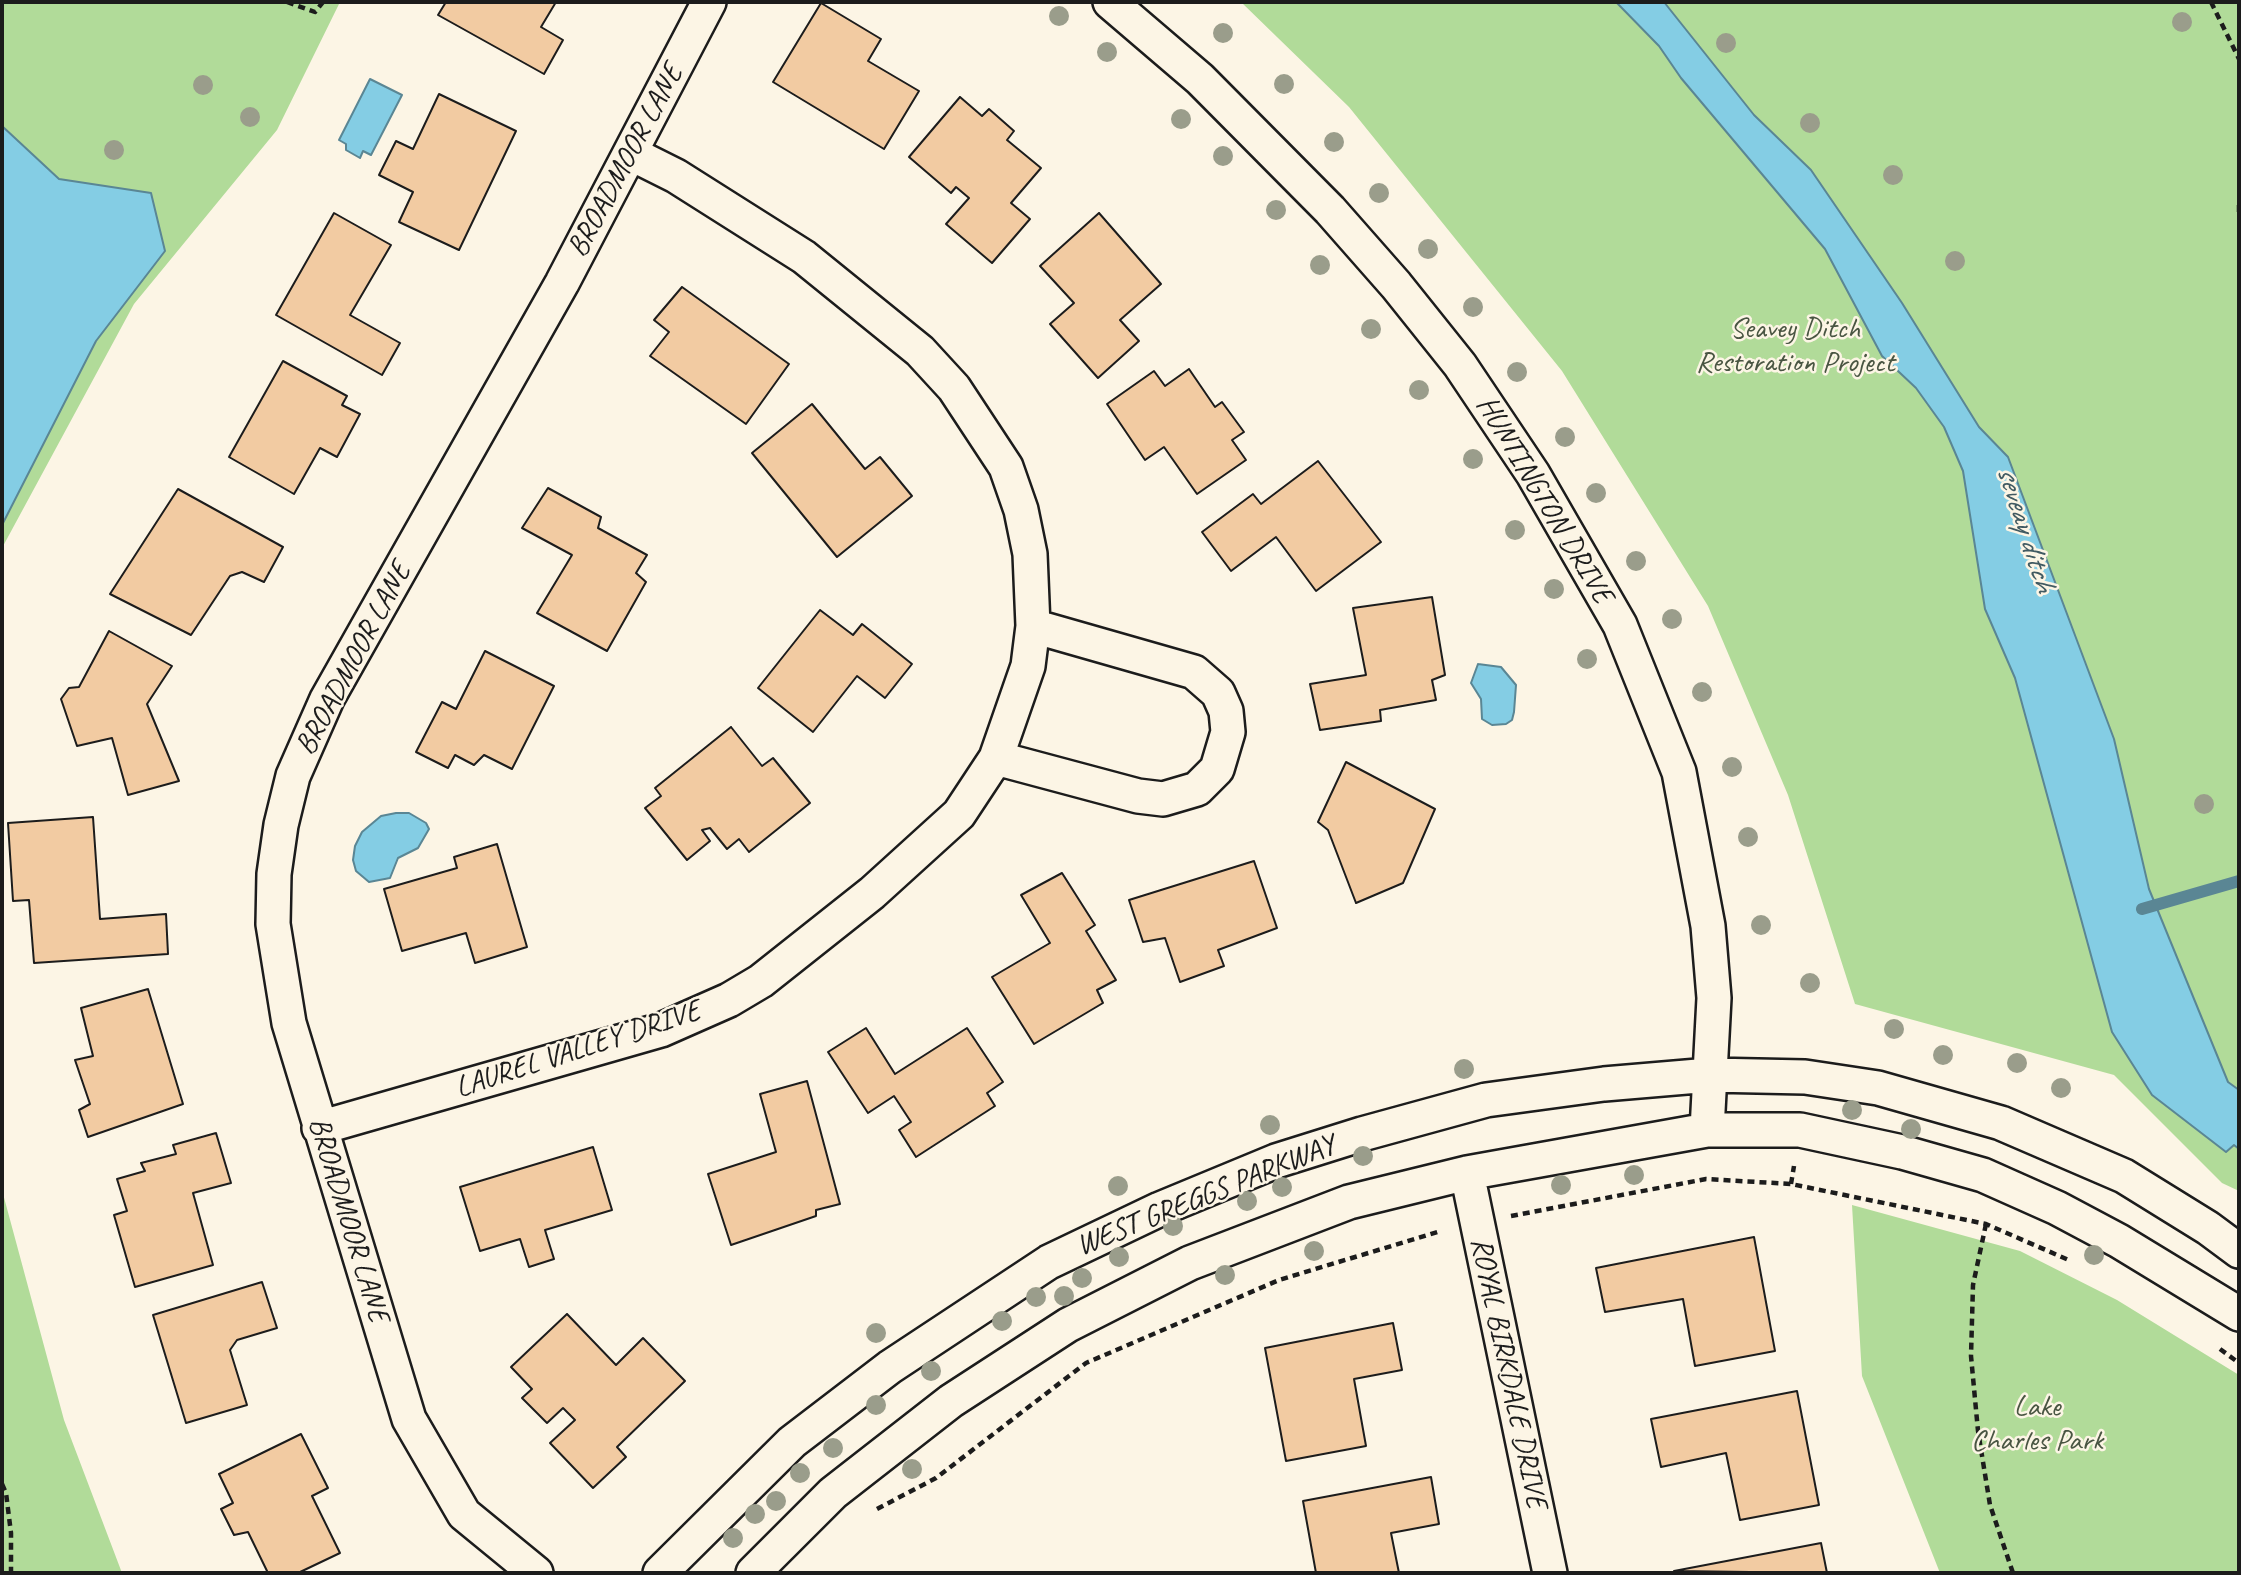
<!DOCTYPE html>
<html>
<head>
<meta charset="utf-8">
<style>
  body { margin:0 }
  #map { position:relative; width:2241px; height:1575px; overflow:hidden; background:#fcf5e5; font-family:Caveat,sans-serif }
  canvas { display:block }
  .frame { position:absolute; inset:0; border:4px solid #1c1c1c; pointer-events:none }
</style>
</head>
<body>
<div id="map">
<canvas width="2241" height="1575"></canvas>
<div class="frame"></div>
</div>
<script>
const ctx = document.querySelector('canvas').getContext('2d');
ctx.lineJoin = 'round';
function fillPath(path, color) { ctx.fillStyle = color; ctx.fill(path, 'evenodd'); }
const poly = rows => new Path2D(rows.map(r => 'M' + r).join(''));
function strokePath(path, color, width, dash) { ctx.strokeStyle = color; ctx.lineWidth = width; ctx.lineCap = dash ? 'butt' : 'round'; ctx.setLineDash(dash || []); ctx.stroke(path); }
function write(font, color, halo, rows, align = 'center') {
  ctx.font = font + ' Caveat,sans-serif'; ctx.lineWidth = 5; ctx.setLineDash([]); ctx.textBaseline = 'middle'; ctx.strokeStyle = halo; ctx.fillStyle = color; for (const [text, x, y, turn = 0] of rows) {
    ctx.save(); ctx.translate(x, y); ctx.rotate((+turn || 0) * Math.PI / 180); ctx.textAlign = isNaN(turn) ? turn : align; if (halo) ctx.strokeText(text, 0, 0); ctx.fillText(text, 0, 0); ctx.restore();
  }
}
const green = poly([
  [2,2,340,2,277,130,134,304,2,548],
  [1241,2,2239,2,2239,1191,2222,1183,2114,1075,1855,1004,1788,795,1708,606,1562,371,1349,107],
  [2,1190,64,1420,122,1573,2,1573],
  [1852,1205,2020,1251,2117,1300,2239,1375,2239,1573,1940,1573,1862,1376]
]);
const water = poly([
  [1616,2,1664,2,1754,115,1811,170,1902,303,1979,427,2008,457,2114,739,2149,889,2228,1082,2239,1090,2239,1149,2234,1145,2226,1152,2152,1095,2112,1032,2015,678,1985,609,1963,471,1944,427,1916,388,1882,356,1825,249,1681,78,1659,46,1616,2],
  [370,79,402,95,371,155,363,151,360,158,346,150,346,144,339,140,370,79],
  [2,126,59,179,151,193,165,251,96,341,2,525,2,126],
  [1478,664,1501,667,1516,685,1514,712,1512,720,1506,724,1492,725,1482,719,1481,699,1471,683,1478,664],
  [396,813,409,813,426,823,429,829,418,848,398,858,390,878,369,882,356,871,353,860,355,846,362,832,381,816,396,813]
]);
const stream = poly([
  [2142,909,2239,881]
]);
const building = poly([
  [446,2,556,2,541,27,563,40,544,74,438,15,446,2],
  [821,3,881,39,868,61,919,91,884,149,773,82,821,3],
  [439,94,516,131,459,250,399,222,413,192,379,175,396,141,413,149,439,94],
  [960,97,982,116,989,109,1014,131,1007,140,1041,168,1011,203,1030,219,992,263,946,224,969,198,956,187,951,193,909,157,960,97],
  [334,213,391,245,350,315,400,343,382,375,276,315,334,213],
  [1099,213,1161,284,1120,320,1139,341,1098,378,1050,324,1074,303,1040,266,1099,213],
  [682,287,789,364,746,424,650,356,669,332,654,320,682,287],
  [283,361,347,396,342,405,360,414,337,457,320,448,294,494,229,457,283,361],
  [1189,369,1215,407,1222,402,1244,432,1232,440,1246,460,1197,494,1164,447,1145,460,1107,404,1154,371,1165,386,1189,369],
  [812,404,865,469,880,457,912,496,837,557,752,453,812,404],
  [1318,461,1381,542,1316,591,1276,537,1231,571,1202,532,1253,494,1261,504,1318,461],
  [548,488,601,517,598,528,647,555,636,573,646,582,607,651,537,613,572,555,522,528,548,488],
  [178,489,283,547,264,582,242,572,230,576,191,635,110,594,178,489],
  [1432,597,1445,675,1432,680,1436,700,1380,710,1381,721,1320,730,1310,684,1366,675,1353,608,1432,597],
  [820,610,853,635,862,624,912,664,885,698,857,676,813,732,758,688,820,610],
  [109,631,172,666,147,704,179,781,128,795,112,738,77,746,61,699,69,688,79,687,109,631],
  [485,651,554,686,512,769,484,755,474,765,455,755,448,768,416,752,442,702,456,709,485,651],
  [731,727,762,766,773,758,810,803,749,852,739,839,727,849,710,828,702,830,710,841,687,860,645,808,661,796,655,788,731,727],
  [1346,762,1435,809,1403,883,1356,903,1328,830,1318,822,1346,762],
  [93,817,100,919,166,914,168,954,34,963,29,900,13,901,8,823,93,817],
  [497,844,527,947,475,963,466,933,402,951,384,889,457,868,454,857,497,844],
  [1254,861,1277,928,1218,950,1224,966,1180,982,1165,938,1143,942,1129,900,1254,861],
  [1062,873,1095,925,1086,931,1116,980,1097,990,1103,1003,1034,1044,992,977,1050,943,1021,895,1062,873],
  [148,989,183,1104,88,1137,79,1110,90,1104,75,1060,93,1056,81,1008,148,989],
  [866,1028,895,1074,967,1028,1003,1082,987,1093,995,1106,916,1157,899,1130,911,1122,894,1096,868,1113,828,1052,866,1028],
  [807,1081,840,1204,816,1210,816,1216,731,1245,708,1174,776,1152,760,1094,807,1081],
  [216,1133,231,1183,193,1193,213,1265,135,1287,114,1215,127,1211,117,1179,145,1171,141,1163,176,1154,173,1145,216,1133],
  [593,1147,612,1210,545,1230,554,1259,529,1267,520,1239,480,1251,460,1187,593,1147],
  [1754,1237,1775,1351,1695,1366,1683,1299,1605,1312,1596,1268,1754,1237],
  [262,1282,277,1328,237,1340,230,1350,247,1405,186,1423,153,1315,262,1282],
  [567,1314,616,1365,643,1338,685,1381,617,1447,626,1457,593,1488,550,1443,575,1420,563,1408,547,1423,522,1398,532,1389,511,1367,567,1314],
  [1393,1323,1402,1370,1354,1379,1366,1446,1286,1461,1265,1348,1393,1323],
  [1797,1391,1819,1505,1740,1520,1726,1453,1661,1467,1651,1419,1797,1391],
  [301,1434,328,1488,312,1496,340,1553,298,1573,268,1573,248,1532,234,1535,221,1509,233,1503,219,1474,301,1434],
  [1431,1477,1439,1524,1391,1533,1399,1573,1316,1573,1303,1501,1431,1477],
  [1821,1543,1827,1573,1674,1571,1821,1543]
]);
const path = poly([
  [287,2,315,12,323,2],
  [2211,2,2239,59],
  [2239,205,2239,213],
  [1791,1184,1794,1166],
  [1511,1216,1706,1179,1791,1184,1986,1224,2071,1261],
  [1986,1224,1973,1285,1971,1356,1978,1431,1990,1505,2013,1573],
  [2220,1349,2239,1363],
  [2,1484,6,1493,11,1533,11,1573],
  [877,1509,936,1478,1086,1363,1279,1280,1441,1231]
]);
const minor = poly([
  [1110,2,1200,79,1330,210,1396,285,1460,365,1533,474,1620,625,1679,772,1708,926,1714,998,1707,1130],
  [996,758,1138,796,1163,799,1197,789,1217,769,1228,732,1226,711,1218,693,1194,672,1033,626],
  [319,1128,661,1030,729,1000,761,981,872,893,959,814,996,758,1028,666,1033,626,1030,554,1021,510,1006,467,954,388,920,351,804,257,676,176,630,153],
  [1467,1173,1550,1573],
  [536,1573,464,1514,409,1419,289,1023,273,924,274,874,281,825,293,776,327,699,562,283,709,2],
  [660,1573,792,1442,890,1367,1049,1262,1160,1209,1276,1161,1362,1134,1486,1100,1604,1084,1710,1075,1805,1077,1878,1088,2001,1123,2124,1176,2208,1228,2239,1251],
  [753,1573,833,1493,951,1401,1068,1325,1190,1263,1349,1202,1467,1173,1707,1130,1800,1130,1902,1152,1983,1175,2057,1208,2119,1241,2239,1314]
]);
const trees = [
  [1059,16],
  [2182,22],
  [1223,33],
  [1726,43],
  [1107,52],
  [1284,84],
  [203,85],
  [250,117],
  [1181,119],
  [1810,123],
  [1334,142],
  [114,150],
  [1223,156],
  [1893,175],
  [1379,193],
  [1276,210],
  [1428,249],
  [1955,261],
  [1320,265],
  [1473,307],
  [1371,329],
  [1517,372],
  [1419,390],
  [1565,437],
  [1473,459],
  [1596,493],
  [1515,530],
  [1636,561],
  [1554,589],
  [1672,619],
  [1587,659],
  [1702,692],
  [1732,767],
  [2204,804],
  [1748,837],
  [1761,925],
  [1810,983],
  [1894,1029],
  [1943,1055],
  [2017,1063],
  [1464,1069],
  [2061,1088],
  [1852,1110],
  [1270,1125],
  [1911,1129],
  [1363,1156],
  [1634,1175],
  [1561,1185],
  [1118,1186],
  [1282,1187],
  [1247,1201],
  [1173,1226],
  [1314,1251],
  [2094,1255],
  [1119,1257],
  [1225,1275],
  [1082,1278],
  [1064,1296],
  [1036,1297],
  [1002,1321],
  [876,1333],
  [931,1371],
  [876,1405],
  [833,1448],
  [912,1469],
  [800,1473],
  [776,1501],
  [755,1514],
  [733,1538]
];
const streetNames = [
  ["BROADMOOR LANE",626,161,-62],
  ["HUNTINGTON DRIVE",1544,500,59],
  ["BROADMOOR LANE",354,659,-62],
  ["LAUREL VALLEY DRIVE",578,1050,-18],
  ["WEST GREGGS PARKWAY",1206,1196,-22],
  ["BROADMOOR LANE",348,1220,73],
  ["ROYAL BIRKDALE DRIVE",1508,1373,78]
];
const parkNames = [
  ["Seavey Ditch",1795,329],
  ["Restoration Project",1795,363],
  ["Lake",2037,1407],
  ["Charles Park",2037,1441]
];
const waterNames = [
  ["seveay ditch",2025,529,72]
];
fillPath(green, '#b1db99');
fillPath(water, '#84cde4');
strokePath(water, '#5a8694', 2);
strokePath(stream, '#5a8694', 12);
fillPath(building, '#f2cba2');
strokePath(building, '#1c1c1c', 2);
strokePath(minor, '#1c1c1c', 38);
strokePath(path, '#1c1c1c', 4.5, [7, 5]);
strokePath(minor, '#fcf5e5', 33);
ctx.fillStyle = '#9a9d8b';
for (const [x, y] of trees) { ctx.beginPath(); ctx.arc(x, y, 10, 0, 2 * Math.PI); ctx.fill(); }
write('30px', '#1c1c1c', '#fcf5e5', streetNames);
write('30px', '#495542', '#fcf5e5', parkNames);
write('italic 32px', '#405a62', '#fcf5e5', waterNames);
</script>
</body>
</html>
